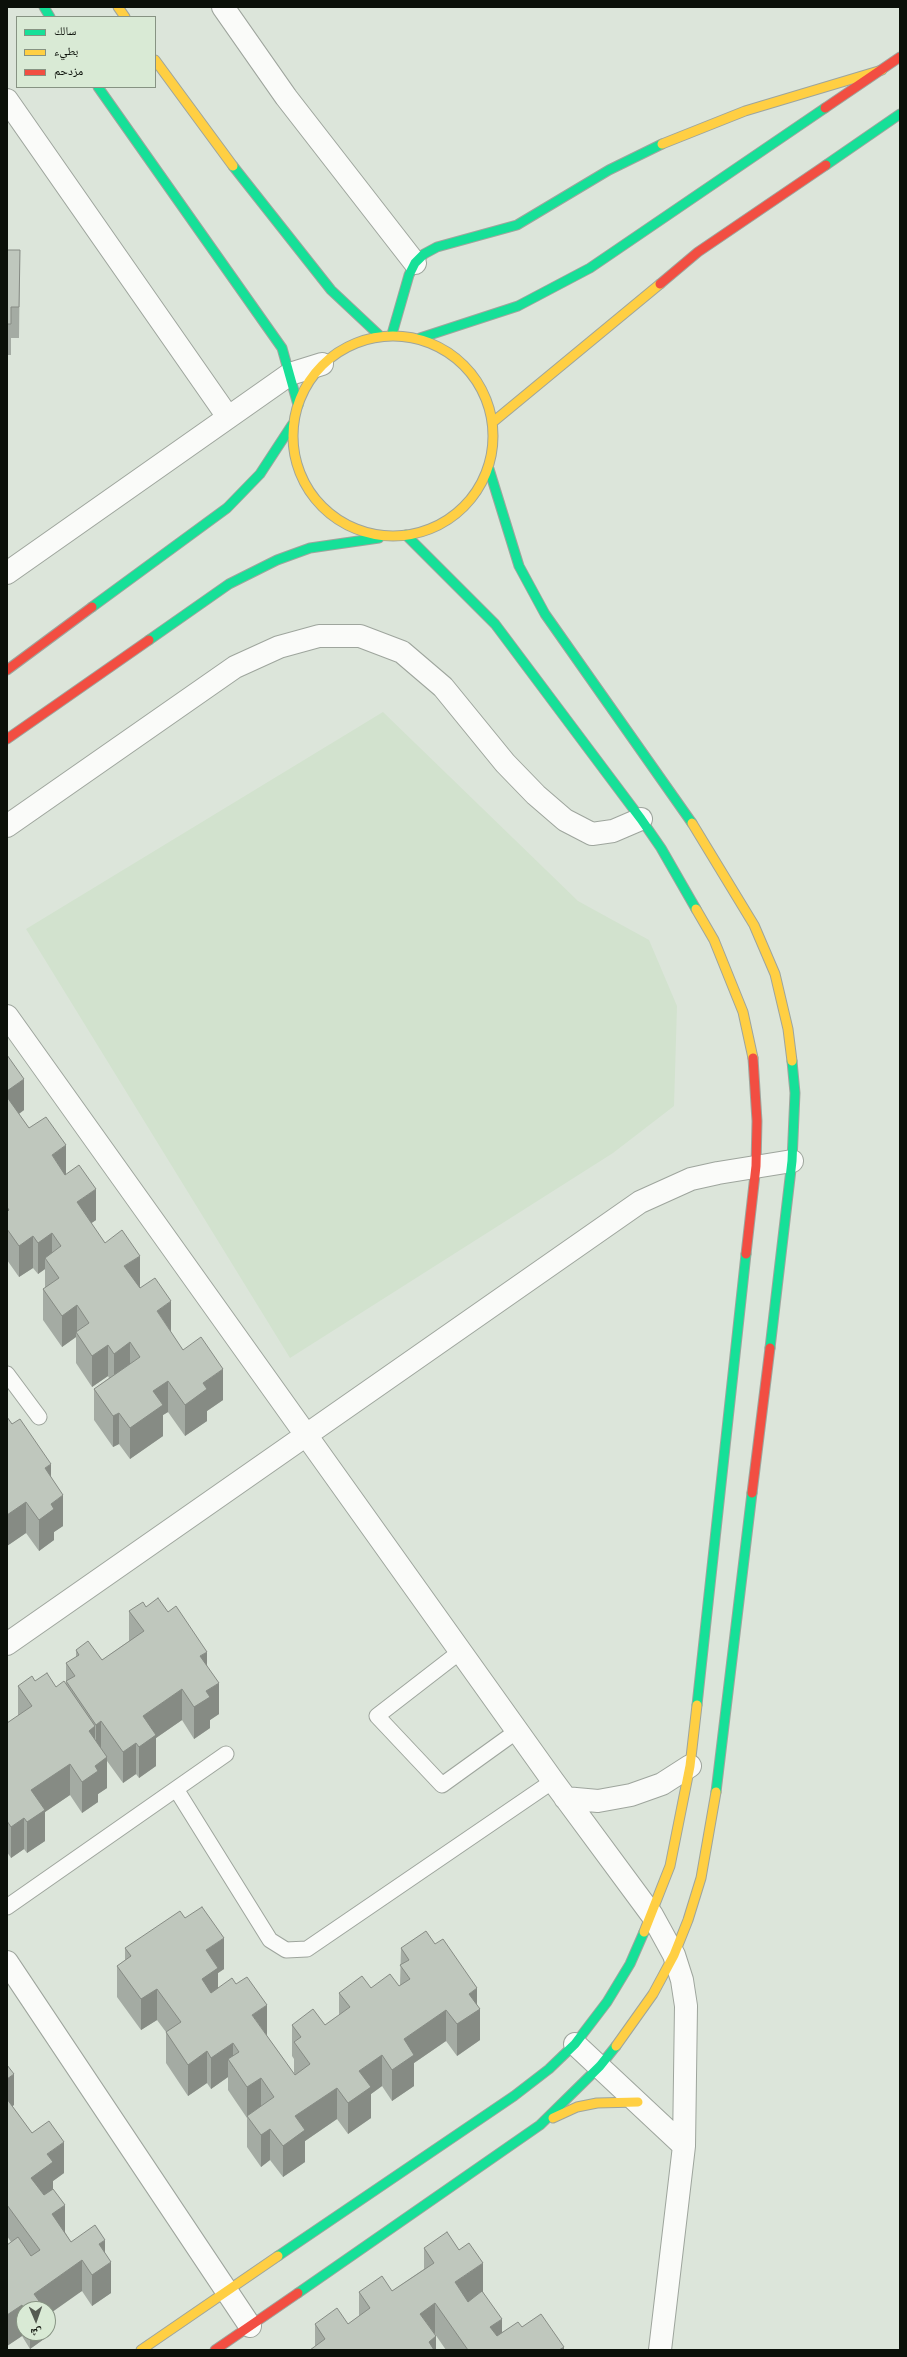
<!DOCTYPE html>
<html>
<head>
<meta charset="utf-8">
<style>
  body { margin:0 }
  #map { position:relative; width:907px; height:2357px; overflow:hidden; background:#dce5da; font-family:"Fira Sans","Noto Naskh Arabic",sans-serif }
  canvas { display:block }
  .frame { position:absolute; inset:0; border:8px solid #0b1009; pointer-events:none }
  .legend { position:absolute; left:16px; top:16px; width:140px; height:72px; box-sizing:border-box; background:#d9ead5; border:1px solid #879383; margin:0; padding:5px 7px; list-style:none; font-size:12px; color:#0b1009 }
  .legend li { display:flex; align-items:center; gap:8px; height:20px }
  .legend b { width:20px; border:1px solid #879383 }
  .north { position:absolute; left:16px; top:2301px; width:40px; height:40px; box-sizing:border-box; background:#d9ead5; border:1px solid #879383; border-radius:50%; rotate:178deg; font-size:11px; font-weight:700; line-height:16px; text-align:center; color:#0b1009 }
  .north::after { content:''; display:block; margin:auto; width:14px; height:18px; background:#545b52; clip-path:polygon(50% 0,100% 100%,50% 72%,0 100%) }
</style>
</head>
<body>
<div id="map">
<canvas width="907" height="2357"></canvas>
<div class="frame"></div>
<ul class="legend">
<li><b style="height:5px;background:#16e098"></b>سالك</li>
<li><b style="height:5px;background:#ffcf43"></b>بطيء</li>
<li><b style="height:5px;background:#f24e42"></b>مزدحم</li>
</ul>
<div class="north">ش</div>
</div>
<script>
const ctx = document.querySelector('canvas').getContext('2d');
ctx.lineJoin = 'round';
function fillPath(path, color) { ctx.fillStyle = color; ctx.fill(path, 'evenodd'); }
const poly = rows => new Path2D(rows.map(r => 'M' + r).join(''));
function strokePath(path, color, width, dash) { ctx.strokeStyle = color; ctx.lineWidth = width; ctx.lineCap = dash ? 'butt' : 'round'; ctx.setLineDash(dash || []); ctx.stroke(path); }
const built = poly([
  [383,712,578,901,649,940,677,1006,674,1106,613,1153,290,1358,26,929]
]);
const lane = poly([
  [7,1374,39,1417],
  [461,1651,377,1716,442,1785,517,1731],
  [176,1789,270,1940,286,1950,307,1949,553,1781],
  [7,1907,226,1754]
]);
const street = poly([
  [223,7,286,97,415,263],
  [7,100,228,417],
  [7,573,290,374,322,364],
  [7,826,235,667,279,647,319,636,360,636,402,652,443,687,505,763,536,795,565,820,592,834,613,831,641,819],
  [7,1016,553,1781,652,1915,674,1955,682,1980,686,2006,684,2146,660,2350],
  [7,1644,640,1202,691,1179,718,1173,792,1161],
  [565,1798,598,1801,631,1795,662,1784,690,1766],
  [7,1962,250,2326],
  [575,2044,684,2146]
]);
const fast = poly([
  [44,7,50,17],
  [98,87,282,348,298,405],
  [826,165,900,114],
  [233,166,331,290,380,336],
  [392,334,409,275,415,263,424,254,437,247,517,225,609,170,662,144],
  [420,338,518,306,590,268,825,108],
  [489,469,519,566,545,614,692,823],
  [406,535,495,624,641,819,661,848,696,909],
  [92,607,227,508,260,474,292,425],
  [149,640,229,584,277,560,310,548,379,538],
  [770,1348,792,1161,795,1093,792,1061],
  [697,1705,746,1254],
  [716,1792,752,1493],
  [278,2256,514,2096,549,2069,575,2044,607,2002,630,1964,644,1932],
  [298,2293,540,2125,600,2066,616,2046]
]);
const slow = poly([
  [118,7,125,17],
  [155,60,233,166],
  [662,144,745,111,882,70],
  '293 436a100 100 0 1 1 200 0a100 100 0 1 1-200 0Z',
  [493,422,660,284],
  [692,823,754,925,775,974,788,1029,792,1061],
  [696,909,714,940,743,1012,753,1058],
  [644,1932,670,1866,690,1766,697,1705],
  [616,2046,653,1994,674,1955,688,1920,701,1878,716,1792],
  [553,2118,577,2107,597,2103,638,2102],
  [141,2350,278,2256]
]);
const jam = poly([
  [825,108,900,57],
  [660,284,698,252,826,165],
  [7,670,92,607],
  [7,739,149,640],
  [746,1254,756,1166,757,1121,753,1058],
  [752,1493,770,1348],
  [215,2350,298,2293]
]);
const wall = poly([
  [7,250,20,250,19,338,11,338,11,355,7,355],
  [7,1055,24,1110,19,1114,29,1128,66,1174,96,1220,91,1223,105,1243,140,1287,139,1287,183,1350,223,1400,207,1411,207,1421,185,1436,168,1412,163,1415,163,1436,130,1459,119,1444,113,1447,94,1420,94,1389,109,1378,108,1376,92,1387,76,1363,76,1337,62,1347,43,1320,43,1289,45,1288,45,1269,38,1274,33,1268,19,1277,7,1260],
  [7,1417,51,1478,63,1526,54,1532,54,1540,39,1551,26,1533,7,1546],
  [146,1607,168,1612,207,1665,219,1714,210,1720,210,1728,194,1739,182,1720,156,1738,156,1766,139,1778,136,1774,123,1783,107,1761,107,1788,98,1794,98,1802,82,1813,70,1795,45,1812,45,1841,27,1853,24,1849,11,1858,7,1852,7,1723,18,1716,18,1686,35,1681,56,1687,66,1684,66,1663,76,1657,76,1650,102,1660,129,1641,129,1611],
  [185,1918,224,1969,218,1973,218,1988,267,2036,295,2075,294,2073,294,2059,292,2056,292,2025,325,2025,339,2015,339,1993,371,1988,399,1986,400,1986,401,1948,477,2006,480,2040,457,2056,446,2041,414,2063,414,2086,392,2101,382,2086,371,2094,371,2118,348,2134,337,2119,305,2141,305,2162,283,2177,270,2160,261,2167,247,2147,247,2118,228,2090,228,2077,211,2089,207,2083,188,2096,166,2063,166,2032,157,2020,141,2030,117,1997,117,1966,125,1960,125,1948],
  [7,2065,14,2105,12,2106,32,2133,64,2173,53,2181,53,2189,65,2232,71,2242,105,2254,111,2293,92,2306,82,2291,48,2309,24,2309,24,2333,44,2333,44,2339,30,2349,22,2336,7,2346,7,2245,11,2242,7,2236],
  [424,2248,483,2292,502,2332,522,2327,564,2350,446,2350,435,2334,436,2350,315,2346,315,2324,348,2324,359,2316,359,2292,392,2291,424,2269]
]);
const shadedWall = poly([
  [24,1079,24,1110,7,1122,7,1091],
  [66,1145,66,1177,52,1155],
  [96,1189,96,1220,77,1233,77,1202],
  [52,1233,52,1264,45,1258,45,1269,38,1274,38,1243],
  [33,1236,33,1268,19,1277,19,1246],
  [140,1256,140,1287,124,1298,124,1266],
  [171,1301,171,1332,157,1311],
  [77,1305,77,1334,76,1332,76,1337,62,1347,62,1316],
  [130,1342,130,1373,114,1385,114,1354],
  [108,1345,108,1376,92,1387,92,1356],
  [223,1369,223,1400,207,1411,207,1421,185,1436,185,1405,203,1383],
  [168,1381,168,1412,163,1415,163,1436,130,1459,130,1428,153,1391],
  [119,1413,119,1444,113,1447,113,1416],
  [51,1464,51,1495,45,1468],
  [63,1495,63,1526,54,1532,54,1540,39,1551,39,1520,51,1504],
  [26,1502,26,1533,7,1546,7,1515],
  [207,1652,207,1683,200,1656],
  [219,1683,219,1714,210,1720,210,1728,194,1739,194,1707,206,1691],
  [182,1689,182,1720,156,1738,156,1766,139,1778,139,1747,143,1716],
  [101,1721,101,1752,96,1756,96,1725],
  [95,1726,95,1757,89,1731],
  [136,1743,136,1774,123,1783,123,1752],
  [107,1757,107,1788,98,1794,98,1802,82,1813,82,1782,95,1766],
  [70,1764,70,1795,45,1812,45,1841,27,1853,27,1822,31,1790],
  [24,1818,24,1849,11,1858,11,1827],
  [224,1938,224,1969,218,1973,218,1999,202,2010,202,1979,206,1950],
  [477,1988,477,2010,480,2009,480,2040,457,2056,457,2024,469,1994],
  [157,1989,157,2020,141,2030,141,1999],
  [267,2005,267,2036,252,2015],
  [446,2010,446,2041,414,2063,414,2086,392,2101,392,2070,404,2039],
  [233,2043,233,2067,228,2059,228,2077,211,2089,211,2058],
  [207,2051,207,2083,188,2096,188,2065],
  [382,2055,382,2086,371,2094,371,2118,348,2134,348,2103,359,2071],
  [14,2074,14,2105,7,2110,7,2079],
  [261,2078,261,2109,247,2116,247,2118,247,2087],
  [337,2088,337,2119,305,2141,305,2162,283,2177,283,2146,295,2116],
  [270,2129,270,2160,261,2167,261,2135],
  [64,2142,64,2173,53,2181,53,2193,31,2209,31,2178,47,2154],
  [65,2205,65,2236,52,2214],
  [105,2240,105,2266,111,2262,111,2293,92,2306,92,2275,99,2244],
  [82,2260,82,2291,48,2315,48,2309,34,2309,34,2294],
  [483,2263,483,2294,455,2313,455,2282],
  [435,2303,435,2334,420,2314],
  [22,2305,22,2336,7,2346,7,2315],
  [502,2319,502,2350,490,2327],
  [30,2333,44,2333,44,2339,30,2349],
  [436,2336,436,2350,429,2350,429,2342],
  [564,2347,564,2350,559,2350]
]);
const building = poly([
  [7,250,20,250,19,307,11,307,11,324,7,324,7,250],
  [7,1055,24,1079,7,1091,7,1055],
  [7,1097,29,1128,46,1117,66,1145,52,1155,65,1175,79,1165,96,1189,77,1202,105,1243,122,1230,140,1256,124,1266,140,1288,155,1278,171,1301,157,1311,183,1350,201,1337,223,1369,203,1383,207,1389,185,1405,168,1381,153,1391,163,1405,130,1428,119,1413,113,1416,94,1389,140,1357,130,1342,114,1354,108,1345,92,1356,76,1332,89,1323,77,1305,62,1316,43,1289,59,1278,45,1258,61,1246,52,1233,38,1243,33,1236,19,1246,7,1229,7,1212,9,1210,7,1207,7,1097],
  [7,1417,12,1424,20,1419,51,1464,45,1468,63,1495,51,1504,54,1509,39,1520,26,1502,7,1515,7,1417],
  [158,1598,168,1612,176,1606,207,1652,200,1656,219,1683,206,1691,210,1697,194,1707,182,1689,143,1716,156,1735,139,1747,136,1743,123,1752,101,1721,96,1725,66,1681,75,1676,66,1663,79,1655,76,1650,88,1641,102,1660,144,1631,129,1611,143,1602,146,1607,158,1598],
  [47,1673,56,1687,64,1681,95,1726,89,1731,107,1757,95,1766,98,1771,82,1782,70,1764,31,1790,45,1810,27,1822,24,1818,11,1827,7,1821,7,1723,32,1706,18,1686,32,1676,35,1681,47,1673],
  [202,1907,224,1938,206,1950,218,1968,202,1979,211,1993,232,1978,236,1984,247,1977,267,2005,252,2015,295,2075,310,2064,294,2042,301,2037,292,2025,313,2009,325,2025,350,2007,339,1993,362,1976,371,1988,390,1974,399,1986,410,1979,400,1965,409,1960,401,1948,426,1931,435,1944,443,1939,477,1988,469,1994,480,2009,457,2024,446,2010,404,2039,414,2055,392,2070,382,2055,359,2071,371,2087,348,2103,337,2088,295,2116,305,2130,283,2146,270,2129,261,2135,247,2116,274,2097,261,2078,247,2087,228,2059,239,2052,233,2043,211,2058,207,2051,188,2065,166,2032,181,2022,157,1989,141,1999,117,1966,131,1956,125,1948,180,1911,185,1918,202,1907],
  [7,2065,14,2074,7,2079,7,2065],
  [7,2099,32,2133,49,2121,64,2142,47,2154,53,2162,31,2178,44,2195,53,2189,65,2205,52,2214,71,2242,95,2225,105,2240,99,2244,111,2262,92,2275,82,2260,34,2294,44,2308,42,2309,24,2309,22,2305,7,2315,7,2245,18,2237,31,2256,40,2250,7,2205,7,2099],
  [447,2232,459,2250,469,2243,483,2263,455,2282,468,2302,482,2291,502,2319,490,2327,497,2336,518,2322,522,2327,541,2314,564,2347,559,2350,468,2350,435,2303,420,2314,436,2336,429,2342,434,2350,310,2350,325,2339,315,2324,337,2308,348,2324,370,2308,359,2292,382,2276,392,2291,434,2263,424,2248,447,2232]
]);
fillPath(built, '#d2e2ce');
strokePath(lane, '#9ea59d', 17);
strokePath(street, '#9ea59d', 24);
strokePath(fast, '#9ea59d', 11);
strokePath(slow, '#9ea59d', 11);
strokePath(jam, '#9ea59d', 11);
strokePath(lane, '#fafbf9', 15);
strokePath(street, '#fafbf9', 22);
strokePath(fast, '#16e098', 9);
strokePath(slow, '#ffcf43', 9);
strokePath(jam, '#f24e42', 9);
fillPath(wall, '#a4aba3');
fillPath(shadedWall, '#868b84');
fillPath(building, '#bfc7bd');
strokePath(building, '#868b84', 1);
</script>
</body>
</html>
